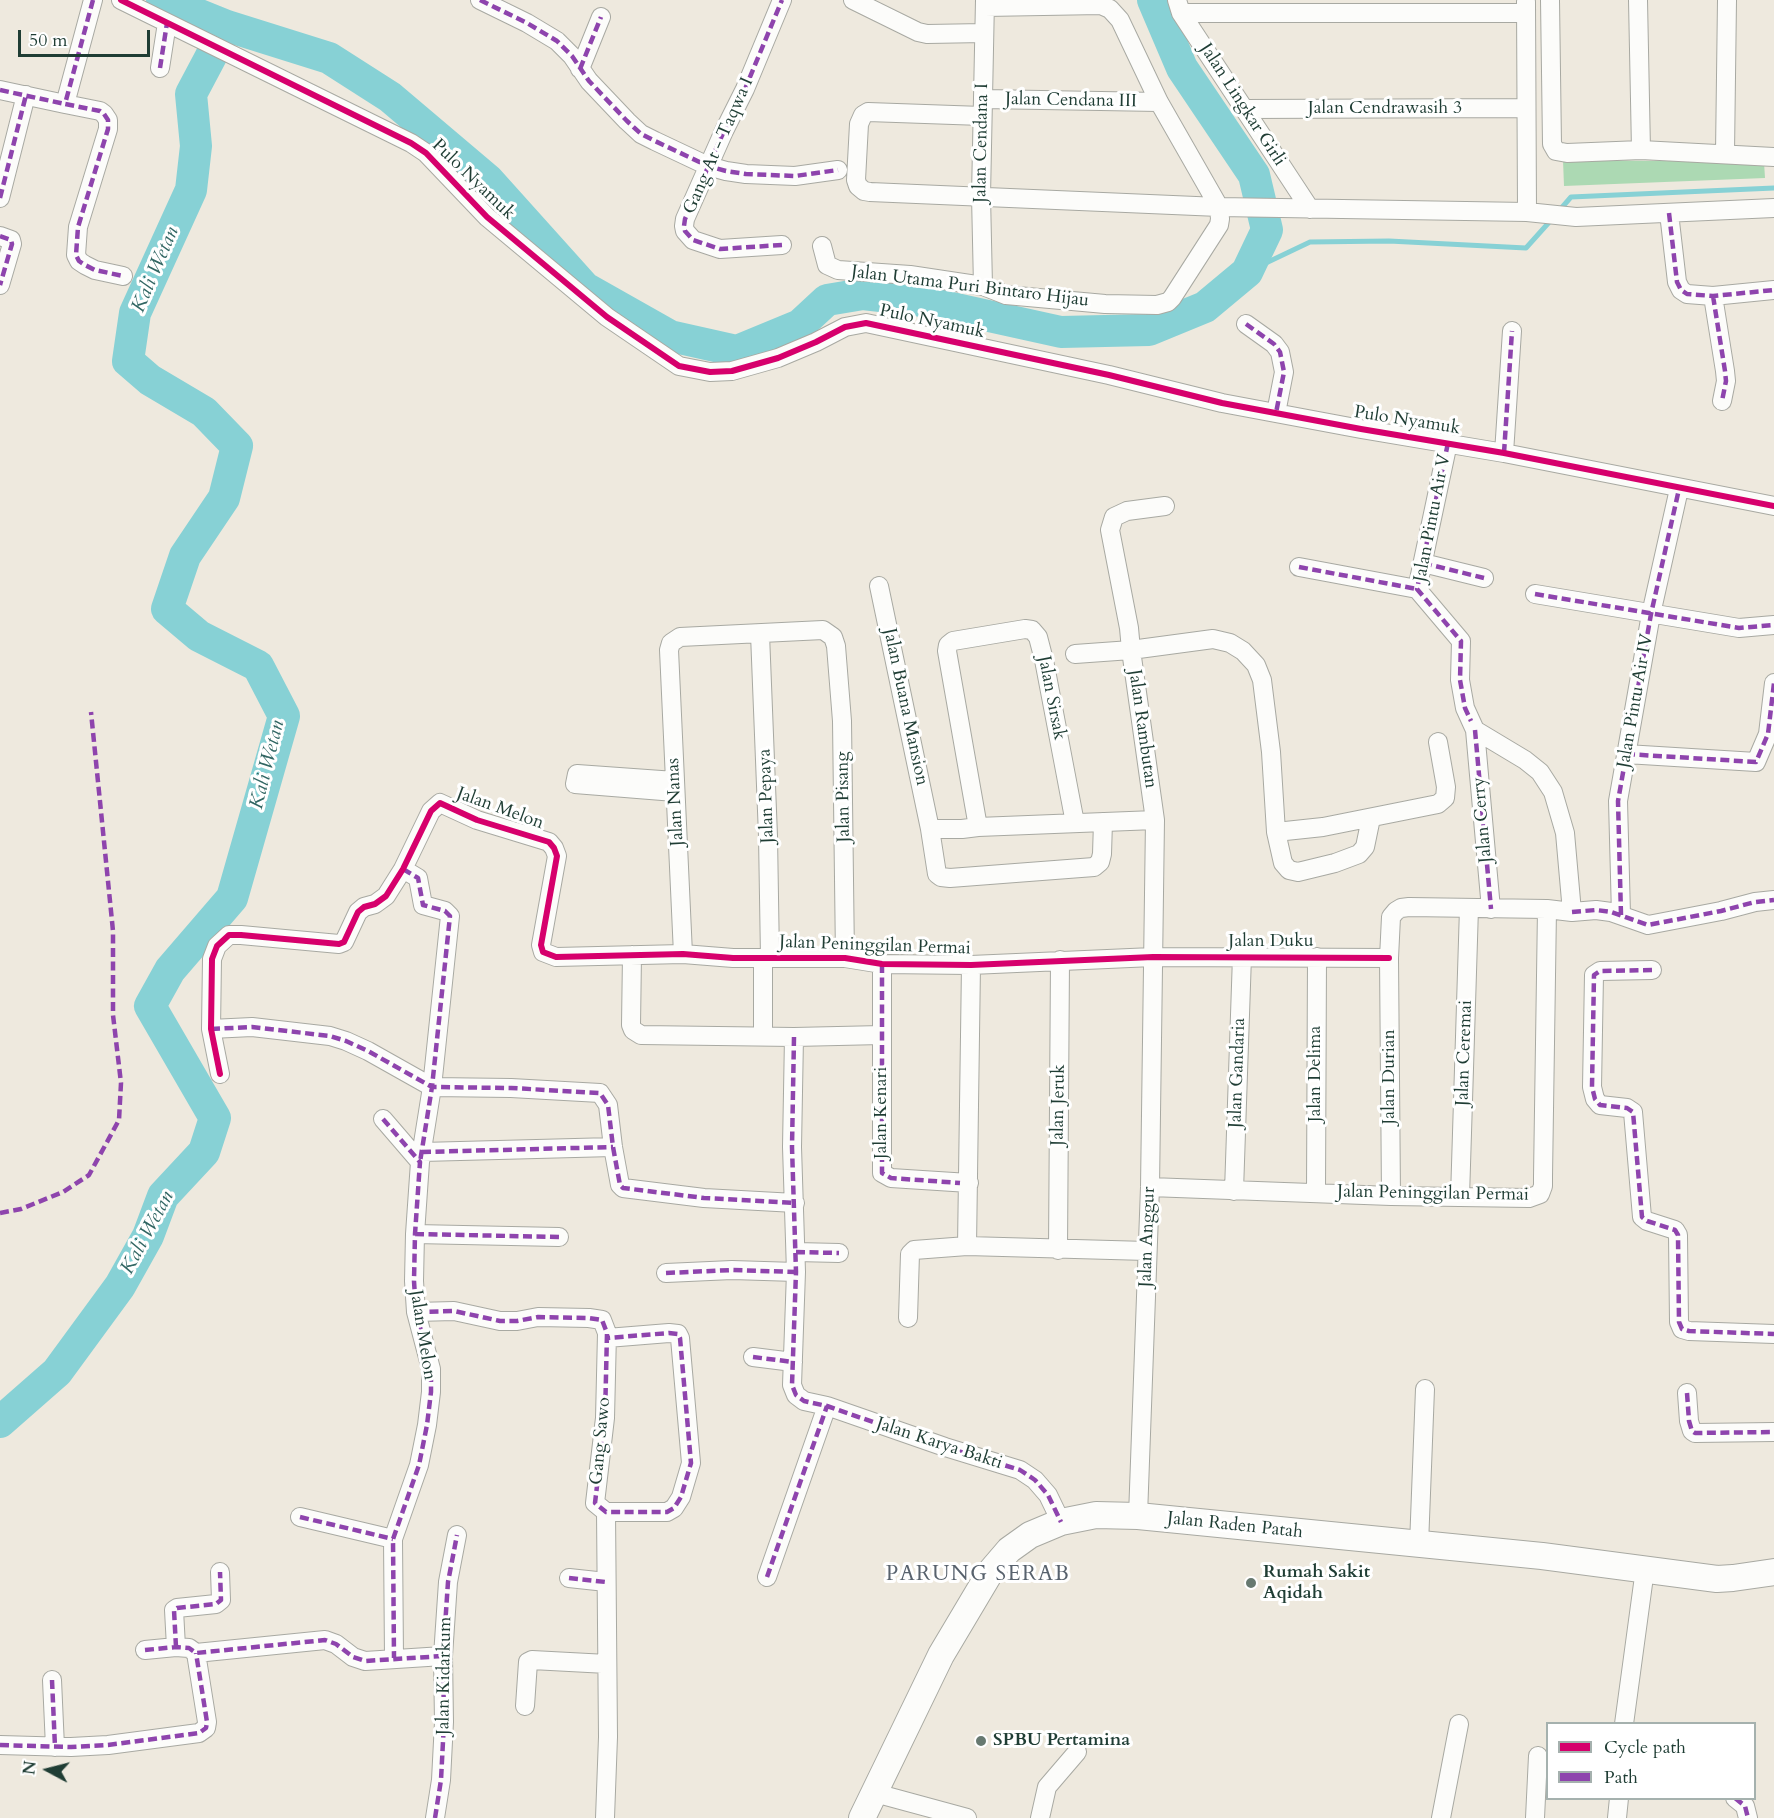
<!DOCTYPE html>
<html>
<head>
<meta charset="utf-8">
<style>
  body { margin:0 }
  #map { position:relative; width:1774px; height:1818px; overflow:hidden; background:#eee9de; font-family:Cardo,serif }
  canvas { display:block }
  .legend { position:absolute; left:1546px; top:1722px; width:210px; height:78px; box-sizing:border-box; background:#fff; border:2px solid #a5b1ae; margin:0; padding:8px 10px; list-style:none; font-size:18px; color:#1f3d34 }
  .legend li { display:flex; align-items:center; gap:12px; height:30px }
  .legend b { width:30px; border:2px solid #a5b1ae }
  .north { position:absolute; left:18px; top:1740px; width:60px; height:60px; -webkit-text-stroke:4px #fff; paint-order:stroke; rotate:277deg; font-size:16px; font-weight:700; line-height:24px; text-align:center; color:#1f3d34 }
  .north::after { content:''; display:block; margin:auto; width:21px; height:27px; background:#1f3d34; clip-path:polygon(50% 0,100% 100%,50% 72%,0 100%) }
  .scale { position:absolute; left:18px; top:30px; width:132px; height:27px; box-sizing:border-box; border:3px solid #1f3d34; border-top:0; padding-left:8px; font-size:18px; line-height:21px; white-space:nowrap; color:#1f3d34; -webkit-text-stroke:4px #fff; paint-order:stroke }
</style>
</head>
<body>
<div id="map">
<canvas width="1774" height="1818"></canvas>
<ul class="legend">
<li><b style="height:8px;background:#d6006c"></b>Cycle path</li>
<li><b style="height:8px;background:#8e44ad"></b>Path</li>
</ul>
<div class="north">N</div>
<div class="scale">50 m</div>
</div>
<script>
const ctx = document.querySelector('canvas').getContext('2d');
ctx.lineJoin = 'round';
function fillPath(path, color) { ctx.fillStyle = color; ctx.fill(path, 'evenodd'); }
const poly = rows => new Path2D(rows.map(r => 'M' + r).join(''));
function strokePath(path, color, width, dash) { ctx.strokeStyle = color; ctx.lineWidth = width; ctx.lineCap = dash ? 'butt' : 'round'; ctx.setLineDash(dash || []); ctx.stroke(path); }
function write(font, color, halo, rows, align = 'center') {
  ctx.font = font + ' Cardo,serif'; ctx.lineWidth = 6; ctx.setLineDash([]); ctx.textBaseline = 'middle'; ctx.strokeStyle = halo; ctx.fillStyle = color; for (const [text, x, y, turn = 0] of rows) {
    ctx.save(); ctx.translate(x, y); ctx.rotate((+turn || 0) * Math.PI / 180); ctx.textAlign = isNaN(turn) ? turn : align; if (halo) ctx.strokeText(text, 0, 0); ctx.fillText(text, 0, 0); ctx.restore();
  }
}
const green = poly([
  [1563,160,1764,162,1765,178,1564,186]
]);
const stream = poly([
  [1558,212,1571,197,1774,188],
  [1247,272,1310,242,1389,241,1526,248,1552,219]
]);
const river = poly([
  [162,0,227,26,329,58,390,97,488,180,585,288,670,336,737,351,800,325,827,300,863,294,916,300,1061,332,1149,330,1205,307,1247,272,1267,230,1254,175,1182,68,1153,0],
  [0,1422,57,1372,120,1286,148,1236,163,1196,204,1152,215,1118,150,1006,170,970,232,898,284,716,258,666,199,636,167,609,185,556,224,498,237,446,204,412,150,380,128,361,135,313,191,190,196,146,191,94,227,26]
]);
const street = poly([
  [93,0,65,104,100,111,104,114,108,120,108,129,78,227,76,255,79,261,85,265,95,270,123,276],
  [121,0,411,143,426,153,487,217,607,317,679,366,710,372,732,371,778,358,816,342,845,327,866,323,1109,375,1222,403,1361,429,1504,453,1774,506],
  [480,0,527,23,557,41,572,56,589,81,627,121,641,134,655,141,708,166,726,171,746,174,795,176,838,170],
  [853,0,918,32,927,34,984,33],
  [1177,0,1181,13,1310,209],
  [1550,0,1552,144,1556,151,1567,153,1641,150,1774,157],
  [1638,0,1641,150],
  [1526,2,1527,212],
  [1181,13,1526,13],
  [160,68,167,23],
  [580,69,601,17],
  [0,90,65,104],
  [983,99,1159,102],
  [1244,109,1526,108],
  [982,116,868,112,863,115,859,124,856,180,858,186,864,191,870,192,1219,207,1527,212,1576,217,1774,208],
  [1725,153,1727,0],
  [0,198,26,95],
  [1669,213,1677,282,1681,290,1687,294,1713,296,1774,290],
  [0,236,11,240,12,244,0,285],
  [782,245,720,249,693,240,685,231,684,226,685,219,724,131,745,89,782,0],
  [822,246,827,265,838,270,910,275,983,286,1006,295,1105,304,1157,305,1168,302,1172,298,1219,225,1220,219,1219,207,1159,102,1120,20,1110,9,1101,5,985,7],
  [983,286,981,196,985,0],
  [1713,296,1725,371,1726,381,1722,401],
  [1246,324,1274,344,1280,352,1284,372,1276,413],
  [1448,443,1417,589,1461,641,1460,680,1465,708,1475,730,1491,909],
  [1504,453,1512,331],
  [1423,563,1484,578],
  [1299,567,1417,589],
  [879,586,930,829,937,874,941,877,950,878,1094,867,1100,862,1102,854,1103,822],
  [1535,594,1739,628,1774,625],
  [760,634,768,836,770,958],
  [1075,654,1131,650,1213,639,1230,643,1243,651,1256,665,1262,680,1271,752,1276,832,1283,863,1289,870,1298,872,1335,863,1359,854,1365,847,1371,818],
  [1475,730,1525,760,1540,772,1553,792,1565,833,1572,912],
  [1626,754,1756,762,1768,734,1774,683],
  [675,781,577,774,575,784,675,792],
  [978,827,947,651,948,645,953,641,1025,629,1032,630,1038,637,1044,660,1075,823],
  [930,829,962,829,978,827,1155,820],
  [1276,832,1323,827,1438,804,1445,798,1446,787,1438,742],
  [403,869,418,878,423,905,445,911,450,916,432,1087,420,1162],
  [1621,915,1618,801,1651,614,1679,489],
  [683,954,669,650,671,643,680,637,823,630,833,637,836,646,842,721,845,958],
  [632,955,631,1025,633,1030,641,1035,794,1037,882,1035],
  [882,964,882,1173,891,1178,969,1183],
  [1652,970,1600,971,1594,975,1592,1087,1595,1099,1600,1105,1627,1108,1633,1112,1642,1217,1647,1221,1675,1230,1678,1235,1679,1322,1682,1329,1689,1331,1774,1334],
  [211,1029,252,1027,330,1036,346,1041,368,1051,432,1087,511,1088,600,1093,608,1105,613,1147,620,1185,623,1188,704,1198,795,1203],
  [763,1036,763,958],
  [794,1037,792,1147,796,1272,792,1385,796,1395,804,1401,827,1406,945,1447,1020,1470,1035,1480,1048,1495,1061,1522],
  [220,1074,211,1029,212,959,217,946,229,935,241,935,339,944,344,942,358,912,364,907,375,904,386,896,403,869,431,811,440,803,477,820,549,842,554,848,557,856,541,945,543,952,556,957,683,954,733,958,845,958,882,964,971,965,1153,957,1389,958],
  [383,1119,420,1162,415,1234,414,1281,416,1312,431,1369,431,1392,427,1425,419,1465,393,1539,394,1658],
  [422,1152,613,1147],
  [1150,1187,1391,1196,1529,1198,1540,1194,1543,1186,1543,1177,1547,909],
  [1234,1191,1242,956],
  [1316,1192,1317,957],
  [1391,1196,1389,958,1391,917,1396,911,1401,908,1409,907,1547,909,1572,912,1596,910,1611,912,1648,925,1721,911,1755,902,1774,900],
  [1460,1197,1469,908],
  [415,1234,559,1237],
  [967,1246,971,965],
  [1058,1250,1060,960],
  [796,1252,839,1253],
  [666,1273,732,1270,796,1272],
  [416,1312,454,1311,500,1321,517,1321,538,1317,589,1318,602,1320,607,1333,605,1418,595,1503,606,1512],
  [908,1318,910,1254,914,1250,967,1246,1147,1251],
  [753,1357,793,1362],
  [1687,1393,1689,1421,1692,1431,1695,1433,1774,1432],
  [606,1512,667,1512,674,1508,681,1497,691,1463,680,1338,678,1334,669,1333,607,1338],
  [1138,1516,1150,1187,1155,820,1131,650,1129,628,1110,530,1114,517,1127,511,1165,506],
  [300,1517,393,1539],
  [1419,1545,1425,1389],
  [767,1577,827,1406],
  [569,1578,606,1582],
  [176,1647,174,1610,177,1608,216,1604,221,1600,220,1572],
  [145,1650,176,1647,189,1648,196,1653,325,1640,336,1644,353,1657,365,1661,443,1656],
  [52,1680,55,1747],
  [525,1706,528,1662,532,1660,607,1664],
  [1624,1724,1645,1569],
  [0,1745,71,1747,108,1745,199,1733,206,1728,207,1722,196,1653],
  [875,1793,967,1818],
  [1735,1798,1745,1806,1748,1818],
  [435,1818,441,1780,444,1722,443,1656,448,1582,457,1535],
  [605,1818,608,1737,606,1512],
  [1040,1818,1047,1787,1077,1752],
  [1441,1818,1459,1724],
  [1535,1818,1538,1756],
  [1617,1818,1619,1798]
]);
const secondary = poly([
  [862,1818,941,1655,991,1571,1009,1550,1030,1535,1061,1522,1096,1515,1138,1516,1542,1556,1717,1579,1733,1578,1774,1572]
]);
const quiet = poly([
  [93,0,65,104,100,111,104,114,108,120,108,129,78,227,76,255,79,261,85,265,95,270,123,276],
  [480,0,527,23,557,41,572,56,589,81,627,121,641,134,655,141,708,166,726,171,746,174,795,176,838,170],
  [160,68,167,23],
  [580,69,601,17],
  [0,90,65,104],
  [0,198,26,95],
  [1669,213,1677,282,1681,290,1687,294,1713,296,1774,290],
  [0,236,11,240,12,244,0,285],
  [782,245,720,249,693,240,685,231,684,226,685,219,724,131,745,89,782,0],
  [1713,296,1725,371,1726,381,1722,401],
  [1246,324,1274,344,1280,352,1284,372,1276,413],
  [1448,443,1417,589,1461,641,1460,680,1465,708,1471,721],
  [1504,453,1512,331],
  [1423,563,1484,578],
  [1299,567,1417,589],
  [1535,594,1739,628,1774,625],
  [1475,730,1491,909],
  [1626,754,1756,762,1768,734,1774,683],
  [403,869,418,878,423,905,445,911,450,916,432,1087,420,1162],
  [1572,912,1596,910,1611,912,1648,925,1721,911,1755,902,1774,900],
  [1621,915,1618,801,1651,614,1679,489],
  [882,964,882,1173,891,1178,960,1183],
  [1652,970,1600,971,1594,975,1592,1087,1595,1099,1600,1105,1627,1108,1633,1112,1642,1217,1647,1221,1675,1230,1678,1235,1679,1322,1682,1329,1689,1331,1774,1334],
  [211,1029,252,1027,330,1036,346,1041,368,1051,432,1087,511,1088,600,1093,608,1105,613,1147,620,1185,623,1188,704,1198,795,1203],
  [794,1037,792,1147,796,1272,792,1385,796,1395,804,1401,827,1406,945,1447,1020,1470,1035,1480,1048,1495,1061,1522],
  [383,1119,420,1162,415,1234,414,1281,416,1312,431,1369,431,1392,427,1425,419,1465,393,1539,394,1658],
  [422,1152,613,1147],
  [0,1213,21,1209,63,1192,89,1175,119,1120,121,1083,113,1015,113,931,91,712],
  [415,1234,559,1237],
  [796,1252,839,1253],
  [666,1273,732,1270,796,1272],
  [416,1312,454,1311,500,1321,517,1321,538,1317,589,1318,602,1320,607,1333,605,1418,595,1503,606,1512,667,1512,674,1508,681,1497,691,1463,680,1338,678,1334,669,1333,607,1338],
  [753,1357,793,1362],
  [1687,1393,1689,1421,1692,1431,1695,1433,1774,1432],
  [300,1517,393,1539],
  [767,1577,827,1406],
  [569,1578,606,1582],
  [176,1647,174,1610,177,1608,216,1604,221,1600,220,1572],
  [145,1650,176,1647,189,1648,196,1653,325,1640,336,1644,353,1657,365,1661,443,1656],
  [52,1680,55,1747],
  [0,1745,71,1747,108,1745,199,1733,206,1728,207,1722,196,1653],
  [1735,1798,1745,1806,1748,1818],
  [435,1818,441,1780,444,1722,443,1656,448,1582,457,1535]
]);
const cycleway = poly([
  [121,0,411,143,426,153,487,217,607,317,679,366,710,372,732,371,778,358,816,342,845,327,866,323,1109,375,1222,403,1361,429,1504,453,1774,506],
  [220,1074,211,1029,212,959,217,946,229,935,241,935,339,944,344,942,358,912,364,907,375,904,386,896,403,869,431,811,440,803,477,820,549,842,554,848,557,856,541,945,543,952,556,957,683,954,733,958,845,958,882,964,971,965,1153,957,1389,958]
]);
const markers = [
  [1251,1583,6,"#677970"],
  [981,1741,6,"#677970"]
];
const streetNames = [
  ["Jalan Cendana III",1071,101,1],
  ["Jalan Lingkar Girli",1242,105,57],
  ["Jalan Cendrawasih 3",1385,109],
  ["Jalan Cendana I",982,143,-89],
  ["Gang At - Taqwa I",719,146,-66],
  ["Pulo Nyamuk",473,180,44],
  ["Jalan Utama Puri Bintaro Hijau",970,287,7],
  ["Pulo Nyamuk",932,322,12],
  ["Pulo Nyamuk",1407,421,9],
  ["Jalan Pintu Air V",1433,518,-79],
  ["Jalan Sirsak",1051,698,79],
  ["Jalan Pintu Air IV",1636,701,-80],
  ["Jalan Buana Mansion",905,707,78],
  ["Jalan Rambutan",1142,729,82],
  ["Jalan Pepaya",767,796,-92],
  ["Jalan Pisang",844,797,-91],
  ["Jalan Nanas",676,802,-93],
  ["Jalan Melon",500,809,20],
  ["Jalan Cerry",1483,820,-95],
  ["Jalan Duku",1271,942],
  ["Jalan Peninggilan Permai",875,946,2],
  ["Jalan Ceremai",1465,1053,-88],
  ["Jalan Gandaria",1238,1073,-88],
  ["Jalan Delima",1316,1074,-90],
  ["Jalan Durian",1390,1077,-90],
  ["Jalan Jeruk",1059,1105,-89],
  ["Jalan Kenari",882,1113,-90],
  ["Jalan Peninggilan Permai",1433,1194,1],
  ["Jalan Anggur",1148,1237,-88],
  ["Jalan Melon",422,1335,81],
  ["Gang Sawo",601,1441,-85],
  ["Jalan Karya Bakti",939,1444,18],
  ["Jalan Raden Patah",1235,1526,6],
  ["Jalan Kidarkum",445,1676,-89]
];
const poiNames = [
  ["Rumah Sakit",1263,1573],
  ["Aqidah",1263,1594],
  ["SPBU Pertamina",993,1741]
];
const waterNames = [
  ["Kali Wetan",156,270,-67],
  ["Kali Wetan",268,765,-76],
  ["Kali Wetan",148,1233,-62]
];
const quarterNames = [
  ["PARUNG SERAB",978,1575]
];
fillPath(green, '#acd9b3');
strokePath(stream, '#87d1d5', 5);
strokePath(river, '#87d1d5', 32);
strokePath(street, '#a8a9a2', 20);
strokePath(secondary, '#a8a9a2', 28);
strokePath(street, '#fcfcfa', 18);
strokePath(secondary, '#fcfcfa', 26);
strokePath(quiet, '#8e44ad', 4.5, [9, 4.5]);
strokePath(cycleway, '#d6006c', 6);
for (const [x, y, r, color] of markers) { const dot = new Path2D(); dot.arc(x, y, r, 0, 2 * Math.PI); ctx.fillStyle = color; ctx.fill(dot); strokePath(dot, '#fff', 2); }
write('18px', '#1f3d34', '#fff', streetNames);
write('bold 18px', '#1f3d34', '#fff', poiNames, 'left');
write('italic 20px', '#316663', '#fff', waterNames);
ctx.letterSpacing = '1.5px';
write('21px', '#58626d', '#fff', quarterNames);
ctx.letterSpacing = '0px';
</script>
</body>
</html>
